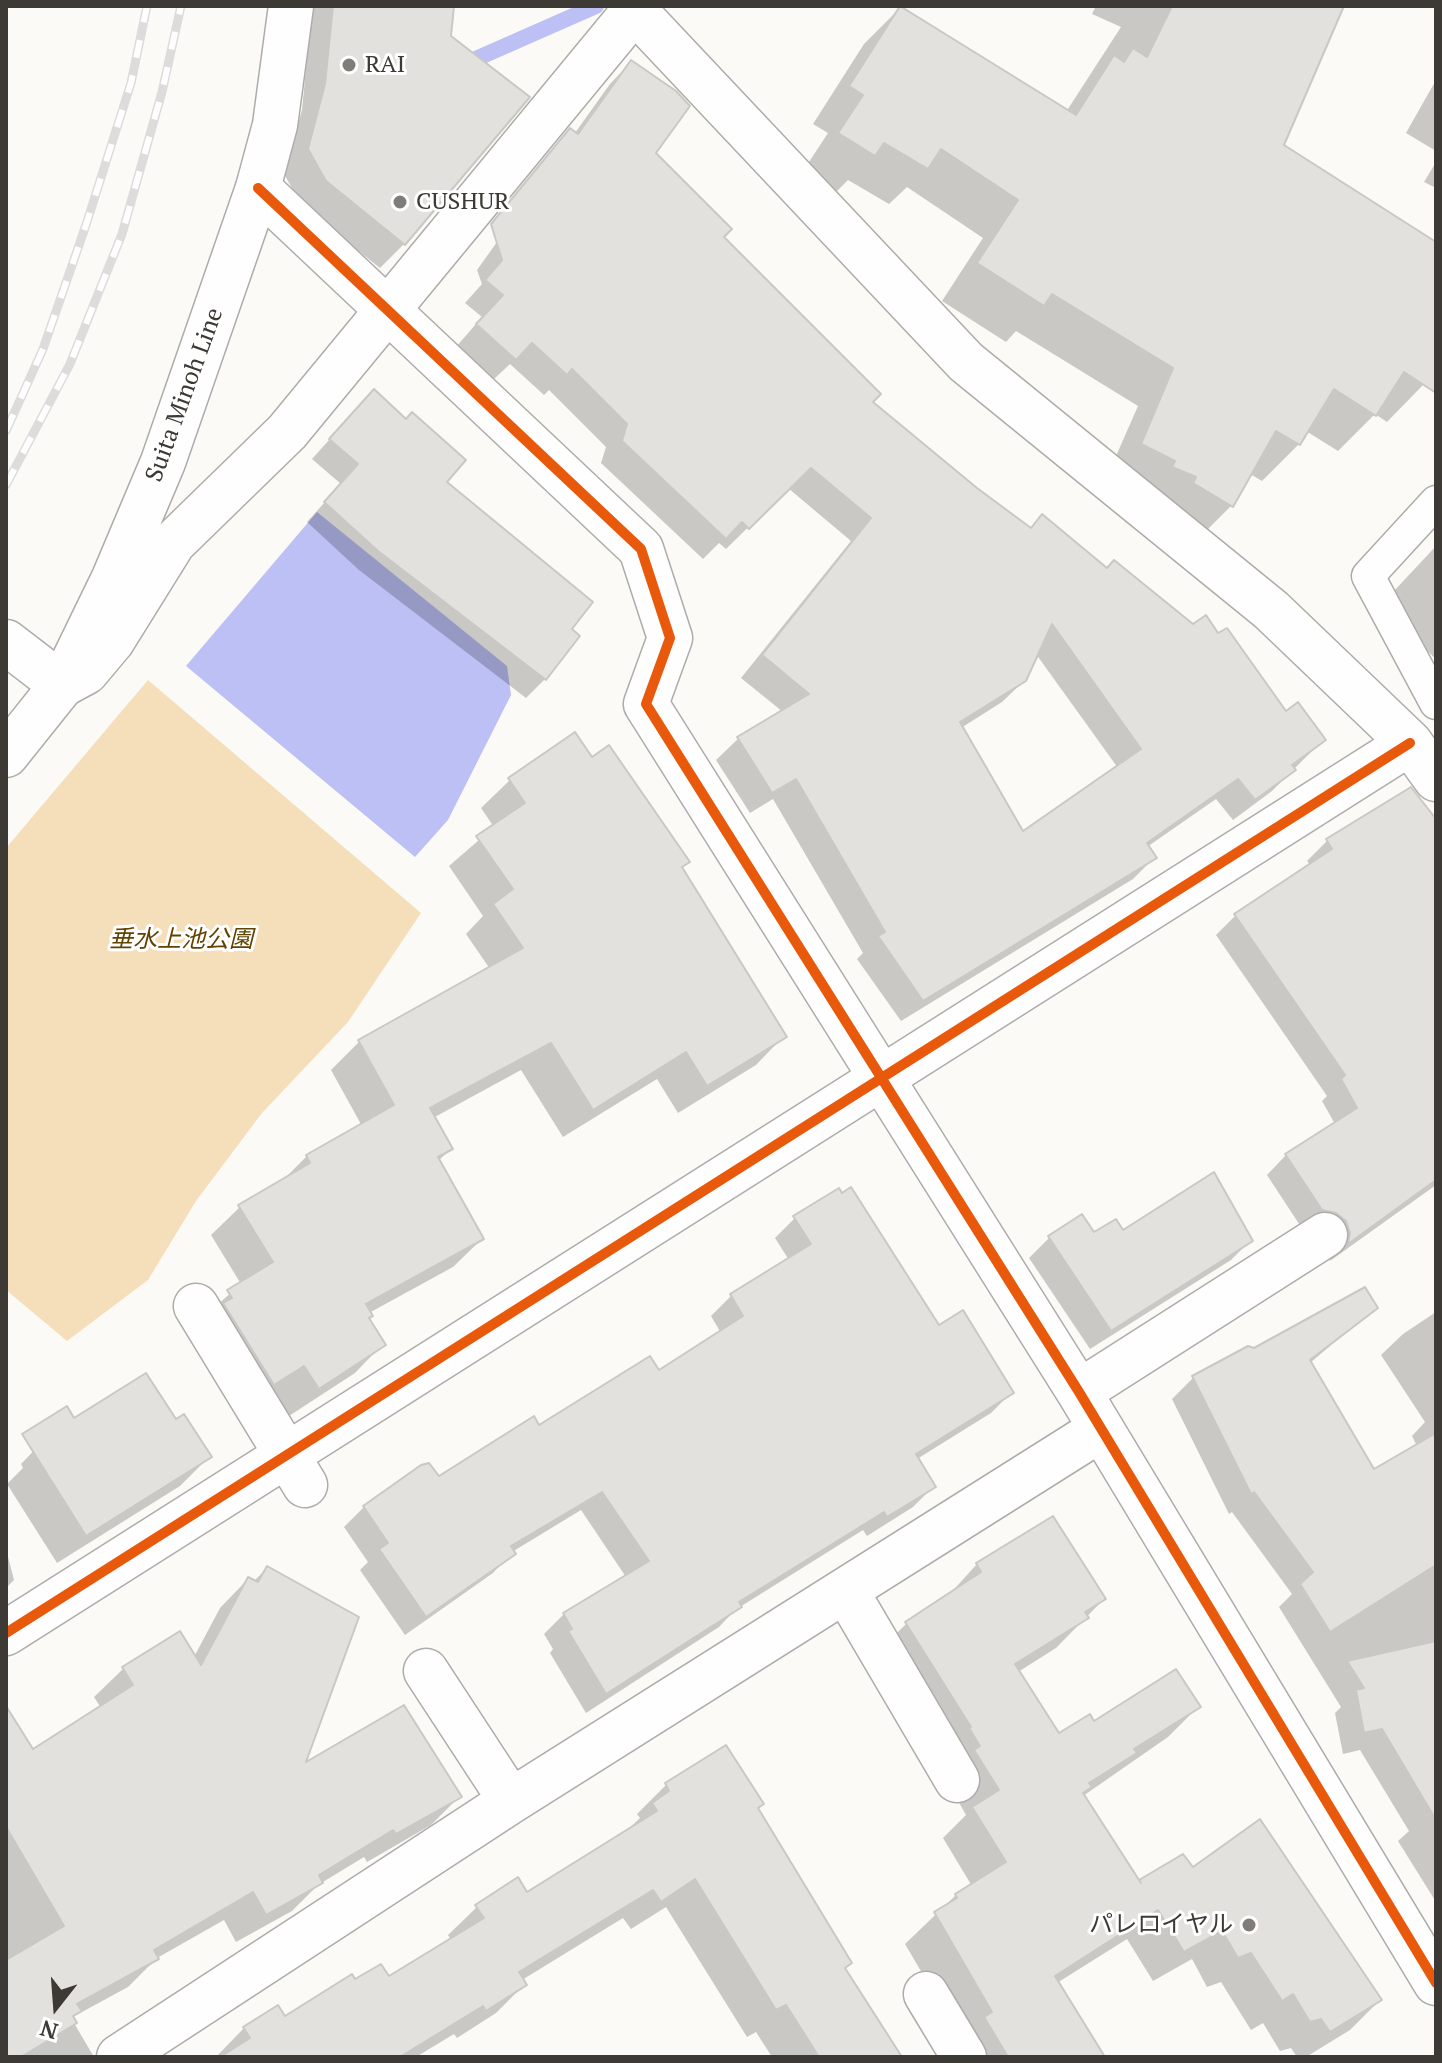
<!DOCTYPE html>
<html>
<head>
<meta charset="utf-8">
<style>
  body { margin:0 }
  #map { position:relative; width:1442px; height:2063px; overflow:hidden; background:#fcfaf7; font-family:"PT Serif",serif }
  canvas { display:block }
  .frame { position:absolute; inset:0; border:8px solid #3d3a35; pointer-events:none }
  .north { position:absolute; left:16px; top:1967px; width:80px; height:80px; -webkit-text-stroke:6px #fff; paint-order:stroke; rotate:197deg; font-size:22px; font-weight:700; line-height:32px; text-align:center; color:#3d3a35 }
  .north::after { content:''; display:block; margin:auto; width:28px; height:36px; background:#3d3a35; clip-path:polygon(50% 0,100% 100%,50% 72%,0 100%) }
</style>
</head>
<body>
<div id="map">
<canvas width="1442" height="2063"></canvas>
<div class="frame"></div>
<div class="north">N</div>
</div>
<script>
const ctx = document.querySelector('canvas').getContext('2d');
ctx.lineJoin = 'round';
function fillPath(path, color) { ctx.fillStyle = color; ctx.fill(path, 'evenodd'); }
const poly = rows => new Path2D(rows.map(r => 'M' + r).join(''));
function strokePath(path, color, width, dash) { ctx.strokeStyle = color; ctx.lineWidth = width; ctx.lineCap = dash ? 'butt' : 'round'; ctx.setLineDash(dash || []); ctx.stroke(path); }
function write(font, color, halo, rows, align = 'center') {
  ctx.font = font + ' "PT Serif","Noto Sans JP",serif'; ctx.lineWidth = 6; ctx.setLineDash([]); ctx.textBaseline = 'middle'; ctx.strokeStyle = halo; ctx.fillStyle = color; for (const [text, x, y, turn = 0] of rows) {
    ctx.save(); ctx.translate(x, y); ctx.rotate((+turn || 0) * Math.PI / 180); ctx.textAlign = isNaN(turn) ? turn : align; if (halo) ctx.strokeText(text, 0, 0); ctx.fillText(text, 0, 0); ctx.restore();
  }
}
const green = poly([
  [148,680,421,913,348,1022,262,1113,196,1201,148,1280,67,1341,6,1290,6,848]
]);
const water = poly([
  [317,512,507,666,511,695,448,820,415,857,186,666]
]);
const shadow = poly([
  [312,6,452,6,404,244,380,268,302,206,284,174,302,110],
  [1096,6,1344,6,1282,145,1436,244,1436,365,1423,385,1387,422,1375,414,1338,451,1306,431,1299,444,1262,481,1250,474,1231,506,1195,542,1105,481,1138,406,1016,331,1006,342,942,301,983,238,907,187,889,204,848,180,836,192,803,171,828,133,813,124,864,44,901,7,1066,112,1121,27,1092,14],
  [631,62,654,153,721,237,870,402,976,490,1030,529,1107,570,1193,626,1218,636,1286,714,1323,740,1272,791,1233,820,1216,799,1147,847,1155,857,1133,879,901,1021,857,959,863,953,773,799,750,813,716,760,738,739,783,712,741,678,851,541,788,488,726,549,719,543,703,559,601,463,606,447,549,390,544,395,510,364,493,380,456,347,482,317,465,303,482,284,477,270,610,84],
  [1036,654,1118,768,1023,834,961,728,1002,702,1025,680],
  [1436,80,1436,151,1406,133],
  [1436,162,1436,188,1424,182],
  [355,411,444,482,569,630,545,679,526,698,359,570,307,522,341,484,312,459],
  [1436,546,1436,659,1379,607],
  [592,759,680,868,784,1036,756,1065,678,1113,657,1079,563,1137,521,1070,433,1118,451,1149,438,1161,482,1239,453,1267,369,1313,367,1319,383,1344,355,1373,289,1416,275,1393,200,1320,241,1284,211,1235,240,1207,279,1184,307,1156,362,1126,331,1070,360,1041,490,969,466,934,483,916,449,866,494,827,481,808,510,780],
  [1410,790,1436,823,1436,1185,1330,1261,1331,1254,1303,1230,1267,1175,1286,1155,1335,1124,1322,1101,1327,1096,1216,935,1236,915,1311,866,1307,861,1327,841],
  [795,1218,938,1327,1011,1393,991,1413,917,1459,933,1487,913,1507,867,1536,863,1530,735,1610,719,1627,586,1713,550,1653,553,1649,544,1634,564,1614,626,1577,581,1510,512,1552,493,1573,405,1635,360,1570,368,1562,344,1527,364,1507,422,1467,438,1479,658,1372,721,1333,711,1316,731,1296,789,1260,775,1238],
  [1122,1233,1251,1240,1231,1260,1090,1349,1029,1258,1049,1238],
  [1376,1307,1310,1363,1373,1472,1417,1446,1412,1436,1425,1422,1381,1355,1403,1334,1436,1312,1436,1902,1398,1841,1409,1831,1360,1750,1343,1754,1335,1713,1341,1707,1279,1607,1292,1594,1232,1512,1229,1514,1172,1399,1193,1378,1254,1350],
  [175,1422,209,1457,180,1486,57,1563,7,1484,23,1468,21,1464,49,1435],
  [6,1549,14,1580,6,1588],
  [977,1564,1104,1599,1056,1648,1018,1672,1058,1736,1093,1724,1198,1707,1168,1737,1083,1796,1139,1883,1193,1870,1380,2000,1350,2030,1306,2057,1297,2057,1291,2048,1280,2051,1263,2023,1251,2030,1221,1982,1207,1987,1192,1959,1153,1981,1127,1939,1057,1983,1103,2057,960,2057,962,2041,905,1944,956,1895,972,1886,943,1838,966,1815,876,1654,906,1624,948,1596],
  [267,1568,302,1766,459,1797,431,1825,367,1862,364,1857,318,1885,292,1911,236,1942,224,1920,157,1958,128,1987,71,2018,94,2057,6,2057,6,1755,33,1752,101,1708,94,1697,123,1669,179,1633,194,1657,220,1608,248,1579,253,1582],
  [726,1747,843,1969,899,2057,772,2057,756,2032,747,2037,666,1907,631,1929,623,1918,522,1980,524,1985,496,2013,457,2038,454,2034,416,2057,216,2057,244,2028,285,2019,354,1982,388,1979,451,1940,448,1935,477,1907,527,1895,624,1833,640,1818,637,1814,666,1785]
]);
const stream = poly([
  [462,65,596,6]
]);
const building = poly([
  [333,6,454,6,451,36,530,97,405,245,326,181,308,149,325,84,333,6],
  [900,6,1076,115,1114,55,1124,62,1133,48,1147,57,1172,6,1344,6,1284,145,1436,242,1436,393,1404,372,1376,416,1334,389,1300,445,1276,431,1233,507,1193,483,1196,477,1172,467,1175,461,1141,444,1173,368,1052,294,1044,306,977,263,1018,200,941,149,928,169,884,143,875,156,838,133,863,95,849,86,900,6],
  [631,60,676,91,690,106,656,153,732,229,724,237,881,394,873,402,977,488,1031,528,1042,514,1107,568,1114,560,1193,624,1206,615,1218,633,1227,628,1286,711,1298,702,1326,740,1292,765,1296,770,1255,800,1238,779,1147,843,1157,858,923,1001,878,936,885,932,796,779,772,793,737,737,809,694,762,655,871,518,811,468,749,529,742,522,726,539,622,441,627,424,572,369,567,375,532,343,516,360,476,324,503,295,485,280,502,260,491,224,570,128,578,134,631,60],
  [1052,624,1141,749,1023,831,960,722,1026,681,1052,624],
  [374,389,406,419,412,412,466,460,447,482,593,602,572,629,580,636,546,680,378,551,324,502,358,464,329,439,374,389],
  [575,732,592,757,609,745,690,862,682,867,787,1037,707,1086,686,1052,593,1110,551,1043,430,1108,453,1149,438,1157,484,1239,366,1304,373,1316,369,1318,386,1345,319,1389,304,1366,274,1385,223,1303,232,1298,227,1290,273,1262,238,1205,310,1163,306,1155,394,1105,358,1040,523,948,493,904,513,889,476,836,525,803,508,778,575,732],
  [1411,787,1436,819,1436,1180,1348,1244,1350,1233,1346,1221,1336,1213,1322,1210,1285,1154,1357,1108,1341,1079,1345,1075,1234,914,1332,849,1326,839,1411,787],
  [1214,1172,1253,1241,1111,1331,1048,1236,1082,1214,1094,1232,1116,1219,1123,1230,1214,1172],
  [851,1187,939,1325,963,1310,1014,1393,916,1454,936,1487,887,1517,884,1512,739,1602,742,1607,606,1694,568,1631,572,1629,563,1613,649,1561,602,1492,511,1546,516,1554,426,1617,379,1549,388,1543,363,1506,421,1465,429,1463,439,1476,534,1416,539,1425,650,1356,659,1370,743,1316,730,1294,811,1244,793,1216,839,1188,842,1193,851,1187],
  [1365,1287,1378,1308,1310,1360,1374,1469,1436,1433,1436,1565,1330,1632,1300,1584,1313,1572,1254,1492,1251,1494,1192,1376,1248,1346,1254,1348,1365,1287],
  [146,1373,176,1419,184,1414,212,1457,86,1536,22,1434,67,1406,74,1418,146,1373],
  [1053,1516,1106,1599,1085,1612,1089,1618,1015,1664,1059,1733,1090,1714,1094,1721,1176,1669,1201,1707,1134,1749,1137,1753,1089,1783,1092,1787,1083,1793,1141,1883,1139,1880,1183,1854,1193,1867,1260,1819,1382,2000,1330,2032,1321,2019,1310,2022,1293,1994,1282,2001,1251,1953,1238,1958,1222,1931,1184,1952,1158,1910,1055,1976,1105,2057,1008,2057,984,2017,992,2012,934,1912,957,1898,955,1894,1006,1862,972,1807,999,1790,974,1750,980,1746,969,1728,971,1727,905,1622,981,1572,976,1563,1053,1516],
  [267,1566,359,1617,306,1762,404,1705,462,1797,396,1834,393,1830,319,1875,323,1883,266,1915,253,1892,154,1950,159,1959,77,2004,82,2011,73,2016,77,2023,21,2057,6,2057,6,1960,64,1926,6,1827,6,1706,33,1749,133,1685,122,1667,180,1631,201,1665,248,1577,258,1582,267,1566],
  [1436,1641,1436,1820,1382,1729,1364,1733,1356,1690,1364,1688,1347,1661,1436,1641],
  [726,1745,764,1804,758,1808,852,1963,845,1968,902,2057,819,2057,786,2005,776,2010,695,1879,661,1902,653,1890,519,1972,527,1985,486,2011,483,2006,400,2057,220,2057,250,2038,243,2027,278,2005,285,2016,352,1974,355,1979,381,1964,389,1976,484,1918,475,1905,518,1877,527,1892,657,1811,652,1803,669,1791,665,1783,726,1745]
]);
const lane = poly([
  [1436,502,1368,576,1436,703]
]);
const street = poly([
  [635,11,966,362,1271,610,1410,743,1436,779],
  [258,188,641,549,670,638,646,704,1079,1392,1436,1983],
  [6,642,62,685,86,672,112,641,173,543,287,432,638,6],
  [196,1306,305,1485],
  [1079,1392,1325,1235],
  [846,1591,957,1780],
  [6,1633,1410,743],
  [426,1671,511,1801],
  [926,1994,964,2057],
  [119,2057,511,1801,1101,1429]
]);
const secondary = poly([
  [6,755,62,685,114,578,163,462,258,188,275,125,291,6]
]);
const rail = poly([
  [6,431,43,349,86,225,131,83,147,6],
  [6,485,70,364,122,234,162,92,181,6]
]);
const cycleway = poly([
  [258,188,641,549,670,638,646,704,1079,1392,1436,1983],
  [6,1633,1410,743]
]);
const markers = [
  [349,65,8,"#807d79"],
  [400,202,8,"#807d79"],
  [1249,1925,8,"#807d79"]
];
const poiNames = [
  ["RAI",365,65],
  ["CUSHUR",416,202],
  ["パレロイヤル",1233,1925,"right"]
];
const streetNames = [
  ["Suita Minoh Line",185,395,-70]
];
const parkNames = [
  ["垂水上池公園",181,940]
];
fillPath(green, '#f5deba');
fillPath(water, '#bcc0f4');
fillPath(shadow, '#0003');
strokePath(stream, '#bcc0f4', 16);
fillPath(building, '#e3e1dd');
strokePath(building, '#cac8c5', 2);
strokePath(lane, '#aeaca9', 35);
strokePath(street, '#aeaca9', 47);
strokePath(secondary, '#aeaca9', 47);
strokePath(lane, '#fffefe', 32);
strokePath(street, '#fffefe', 44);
strokePath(secondary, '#fffefe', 44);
strokePath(rail, '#dddcdb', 9);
strokePath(rail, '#fff', 6, [18]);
strokePath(cycleway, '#e8590c', 10);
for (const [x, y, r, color] of markers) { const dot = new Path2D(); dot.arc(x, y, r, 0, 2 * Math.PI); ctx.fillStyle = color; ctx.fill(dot); strokePath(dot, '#fff', 3); }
write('24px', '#3d3a35', '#fff', poiNames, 'left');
write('24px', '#3d3a35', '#fff', streetNames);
write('italic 24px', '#614302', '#fff', parkNames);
</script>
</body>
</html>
